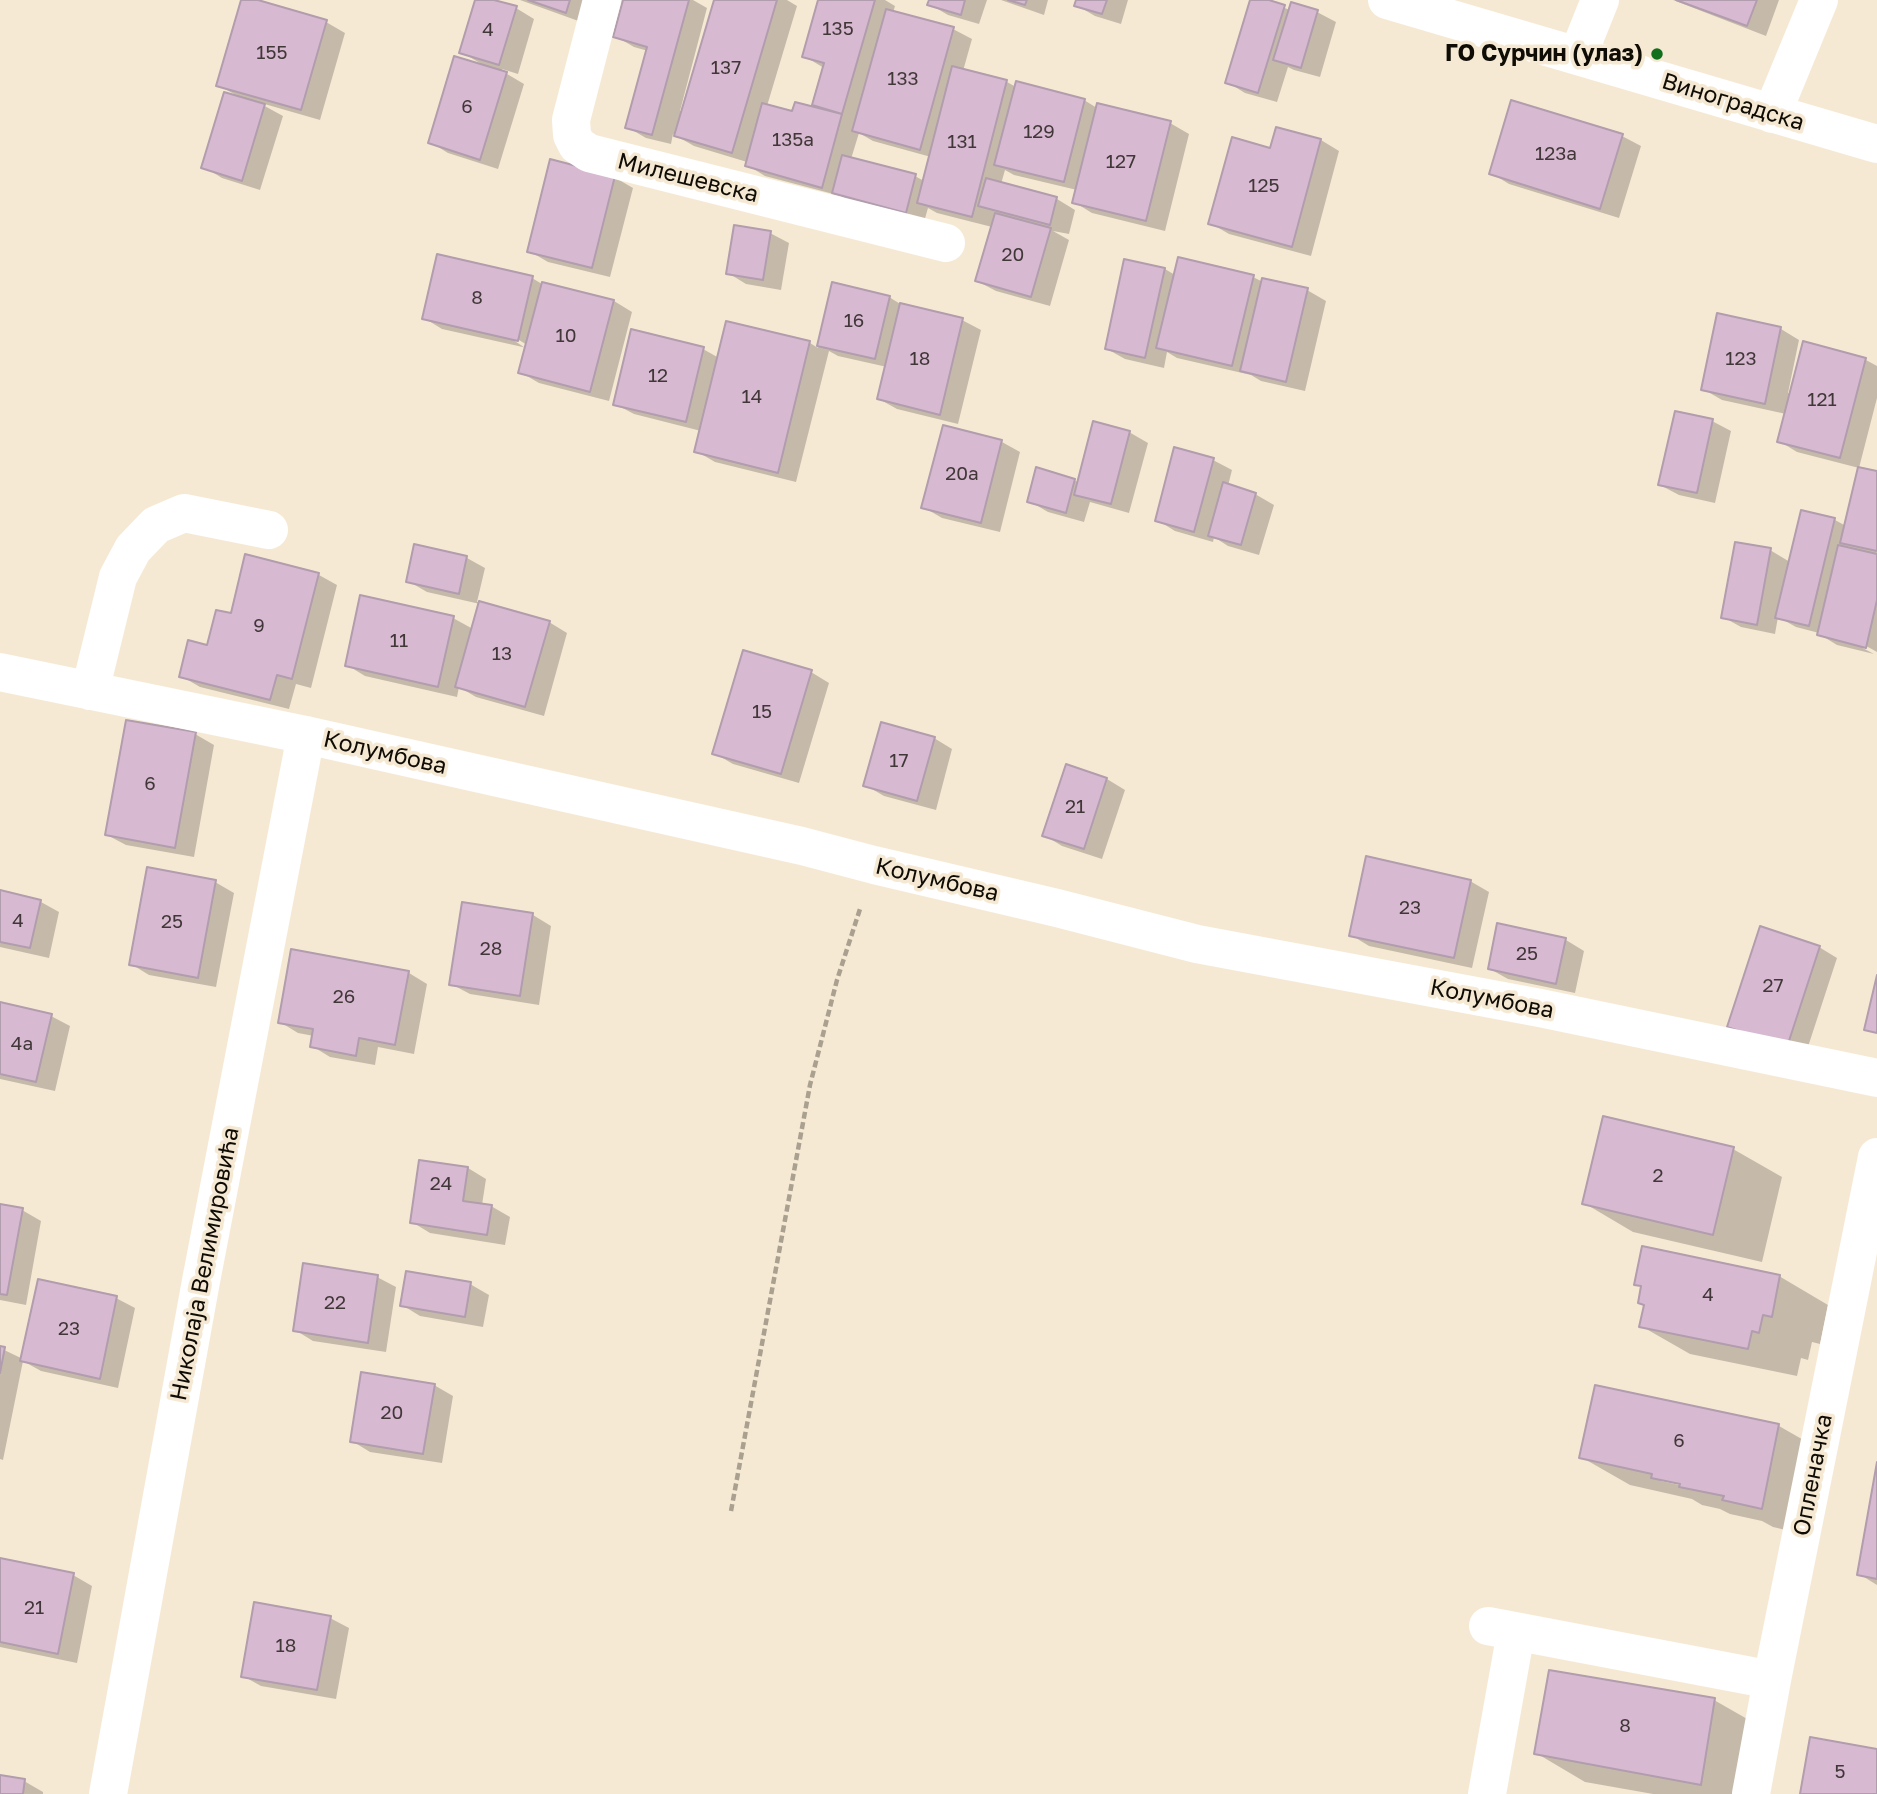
<!DOCTYPE html>
<html>
<head>
<meta charset="utf-8">
<style>
  body { margin:0 }
  canvas { display:block; background:#f6e9d3 }
</style>
</head>
<body>
<canvas width="1877" height="1794"></canvas>
<script>
const ctx = document.querySelector('canvas').getContext('2d');
ctx.lineJoin = 'round';
function fillPath(path, color) { ctx.fillStyle = color; ctx.fill(path, 'evenodd'); }
const poly = rows => new Path2D(rows.map(r => 'M' + r).join(''));
function strokePath(path, color, width, dash) { ctx.strokeStyle = color; ctx.lineWidth = width; ctx.lineCap = dash ? 'butt' : 'round'; ctx.setLineDash(dash || []); ctx.stroke(path); }
function write(font, color, halo, rows, align = 'center') {
  ctx.font = font + ' "Golos Text",sans-serif'; ctx.lineWidth = 7; ctx.setLineDash([]); ctx.textBaseline = 'middle'; ctx.strokeStyle = halo; ctx.fillStyle = color; for (const [text, x, y, turn = 0] of rows) {
    ctx.save(); ctx.translate(x, y); ctx.rotate((+turn || 0) * Math.PI / 180); ctx.textAlign = isNaN(turn) ? turn : align; if (halo) ctx.strokeText(text, 0, 0); ctx.fillText(text, 0, 0); ctx.restore();
  }
}
const shadow = poly([
  [243,0,252,0,326,22,345,33,320,120,261,103,261,104,283,116,260,190,222,178,204,167,241,98,218,85],
  [477,0,488,0,516,8,534,19,518,74,502,69,502,71,524,84,498,169,448,153,430,142,485,66,461,52],
  [520,0,592,0,584,23],
  [625,0,693,0,707,8,680,111,683,112,716,0,787,0,797,6,767,106,793,114,813,108,824,68,804,56,819,0,885,0,895,6,893,13,953,29,972,39,963,71,1007,82,1016,87,1084,100,1097,108,1170,123,1189,134,1165,231,1092,213,1074,202,1077,190,1014,175,1005,170,1001,184,1057,199,1075,210,1069,234,1053,231,1069,240,1050,306,996,291,977,281,992,227,937,213,928,208,924,222,852,203,841,196,765,176,747,165,747,162,694,146,673,134,671,144,646,138,627,127,648,51,634,47,615,36],
  [859,133,873,141,931,157,924,181,915,176,851,159],
  [931,0,987,0,979,24,948,15,929,4],
  [1001,0,1048,0,1044,15],
  [1078,0,1128,0,1121,24,1095,16,1076,5],
  [1252,0,1264,0,1290,10,1317,12,1336,22,1320,77,1294,70,1288,67,1277,102,1245,93,1227,82],
  [1673,0,1779,0,1766,36],
  [1277,129,1321,140,1339,151,1311,256,1229,234,1210,223,1272,150],
  [1622,136,1641,146,1619,218,1509,184,1491,173],
  [614,177,633,188,610,277,548,262,529,251],
  [770,233,789,243,781,290,746,284,728,273],
  [1126,261,1165,269,1175,275,1253,277,1263,282,1307,290,1326,301,1305,391,1261,381,1251,375,1177,358,1167,352,1164,368,1125,359,1107,349],
  [532,278,542,284,614,301,632,312,609,401,539,383,520,372,527,348,442,329,424,318],
  [511,335,527,345,527,349,510,338],
  [833,284,889,297,902,305,962,320,981,330,958,424,897,409,879,399,887,367,838,356,829,351,796,482,715,462,696,451,701,431,634,414,615,404,703,349,719,358,727,323,810,343,818,348],
  [1718,315,1781,329,1799,340,1788,393,1791,394,1804,343,1866,360,1877,366,1877,398,1859,468,1797,452,1779,441,1786,414,1722,400,1703,389],
  [1712,421,1731,431,1715,503,1679,495,1660,485],
  [944,427,1002,442,1020,452,1000,532,942,518,923,507],
  [1129,432,1148,443,1129,513,1090,502,1084,522,1048,512,1029,501,1074,480,1079,483],
  [1213,460,1232,470,1228,486,1255,494,1274,505,1259,555,1228,546,1214,537,1213,542,1175,531,1157,520],
  [1877,473,1877,652,1859,642,1857,645,1874,654,1837,645,1819,634,1819,633,1796,627,1778,617,1775,634,1741,627,1723,617,1770,550,1790,562,1802,512,1835,520,1846,526],
  [416,546,467,558,485,568,477,602,549,622,567,633,544,716,476,697,459,687,457,697,365,676,347,665,453,618,473,629,480,604,427,592,408,581],
  [319,575,337,585,311,688,296,684,289,709,200,687,181,676,232,615],
  [811,672,829,683,799,783,733,764,714,753],
  [195,734,214,745,194,857,126,845,107,835],
  [934,738,952,749,936,810,884,796,865,785],
  [1067,766,1107,779,1125,790,1102,859,1062,846,1044,835],
  [1470,881,1489,892,1472,968,1369,946,1351,935],
  [215,882,234,893,216,987,149,975,131,964],
  [0,892,41,902,59,912,49,958,0,947],
  [464,904,533,915,551,926,539,1005,470,994,451,984],
  [1499,925,1566,940,1584,951,1575,993,1508,979,1490,969],
  [1819,947,1837,958,1805,1056,1747,1037],
  [293,951,409,973,427,984,414,1054,378,1047,375,1065,330,1057,312,1046,314,1036,298,1033,280,1022],
  [0,1004,51,1016,70,1026,55,1091,0,1079],
  [1733,1149,1782,1177,1762,1262,1633,1232,1584,1203],
  [468,1168,486,1179,482,1205,491,1206,510,1217,505,1245,430,1233,412,1222],
  [0,1206,22,1210,41,1221,26,1305,0,1300],
  [1779,1276,1828,1305,1820,1344,1812,1342,1808,1360,1801,1358,1797,1376,1690,1354,1641,1326,1645,1306,1643,1288,1636,1284],
  [377,1277,396,1287,386,1352,313,1341,295,1330],
  [470,1284,489,1295,483,1327,420,1316,402,1305],
  [116,1298,135,1308,118,1388,41,1371,23,1361,3,1460,0,1459,0,1348,23,1359],
  [434,1385,453,1396,442,1463,370,1452,352,1441],
  [1596,1387,1779,1426,1828,1454,1811,1536,1773,1527,1762,1521,1730,1514,1720,1509,1702,1505,1692,1499,1630,1485,1581,1457],
  [1656,1477,1689,1484,1688,1487,1661,1481],
  [1877,1472,1877,1585,1859,1574],
  [0,1559,73,1575,92,1586,77,1663,0,1647],
  [330,1618,349,1628,336,1699,261,1686,243,1676],
  [1714,1700,1763,1728,1752,1794,1653,1794,1585,1782,1536,1753],
  [0,1777,24,1781,43,1792,43,1794,0,1794]
]);
const building = poly([
  [241,0,258,0,327,20,301,110,216,86,241,0],
  [475,0,494,0,517,6,499,65,459,53,475,0],
  [528,0,570,0,566,13,528,0],
  [623,0,689,0,652,135,625,128,647,47,613,37,623,0],
  [714,0,777,0,732,153,674,136,714,0],
  [818,0,875,0,842,114,812,105,824,63,802,57,818,0],
  [929,0,965,0,961,15,927,5,929,0],
  [1008,0,1027,0,1025,5,1008,0],
  [1076,0,1107,0,1102,14,1074,6,1076,0],
  [1250,0,1269,0,1285,5,1258,93,1225,83,1250,0],
  [1676,0,1757,0,1747,26,1676,0],
  [1291,2,1318,10,1301,68,1273,60,1291,2],
  [886,9,954,27,920,150,852,131,886,9],
  [454,56,507,72,480,160,428,143,454,56],
  [952,66,1007,80,972,217,917,203,952,66],
  [1016,81,1085,99,1064,182,994,165,1016,81],
  [224,92,265,104,242,181,201,168,224,92],
  [1511,100,1623,134,1600,209,1489,174,1511,100],
  [795,102,842,114,822,188,745,166,762,103,792,111,795,102],
  [1097,103,1171,121,1146,221,1072,203,1097,103],
  [1276,127,1321,139,1292,247,1208,224,1232,137,1270,148,1276,127],
  [842,155,916,174,906,213,832,193,842,155],
  [550,159,615,176,592,268,527,252,550,159],
  [986,178,1057,197,1050,225,978,206,986,178],
  [995,213,1051,228,1031,297,975,281,995,213],
  [734,225,771,231,763,280,726,274,734,225],
  [437,254,533,276,518,341,422,319,437,254],
  [1178,257,1254,275,1232,366,1156,348,1178,257],
  [1124,259,1165,268,1145,358,1105,349,1124,259],
  [1262,278,1308,288,1286,382,1240,371,1262,278],
  [542,282,614,300,590,392,518,373,542,282],
  [832,282,890,296,875,359,817,346,832,282],
  [900,303,963,318,940,415,877,399,900,303],
  [1717,313,1781,327,1765,404,1701,390,1717,313],
  [726,321,810,341,778,473,694,452,726,321],
  [631,329,704,347,686,422,613,405,631,329],
  [1803,341,1866,358,1840,458,1777,442,1803,341],
  [1675,411,1713,419,1697,493,1658,485,1675,411],
  [1093,421,1130,431,1111,504,1074,495,1093,421],
  [943,425,1002,440,981,523,921,508,943,425],
  [1174,447,1214,458,1194,532,1155,521,1174,447],
  [1036,467,1075,479,1066,513,1027,502,1036,467],
  [1858,467,1877,471,1877,551,1840,543,1858,467],
  [1223,482,1256,493,1241,545,1208,536,1223,482],
  [1801,510,1835,518,1809,626,1775,618,1801,510],
  [1735,542,1771,548,1757,625,1721,618,1735,542],
  [414,544,467,556,459,594,406,582,414,544],
  [1838,545,1877,554,1877,600,1866,648,1817,635,1838,545],
  [245,554,319,573,292,679,277,675,270,700,179,677,188,640,207,645,216,610,231,613,245,554],
  [360,595,454,616,438,687,345,666,360,595],
  [479,601,550,621,525,707,455,687,479,601],
  [743,650,812,670,781,774,712,754,743,650],
  [126,720,196,732,175,848,105,835,126,720],
  [881,722,935,737,917,801,863,786,881,722],
  [1066,764,1107,778,1084,849,1042,836,1066,764],
  [1366,856,1471,880,1454,958,1349,936,1366,856],
  [147,867,216,880,198,978,129,965,147,867],
  [0,890,41,900,30,948,0,942,0,890],
  [462,902,533,913,520,996,449,985,462,902],
  [1497,923,1566,938,1556,984,1488,969,1497,923],
  [1760,926,1820,946,1787,1047,1727,1027,1760,926],
  [291,949,409,971,395,1045,359,1038,356,1056,310,1047,313,1029,278,1023,291,949],
  [1877,975,1877,1033,1864,1030,1877,975],
  [0,1002,52,1014,36,1082,0,1074,0,1002],
  [1603,1116,1734,1147,1713,1235,1582,1204,1603,1116],
  [419,1160,468,1167,463,1201,492,1205,487,1235,410,1223,419,1160],
  [0,1204,23,1208,7,1295,0,1294,0,1204],
  [1642,1246,1780,1275,1772,1317,1763,1315,1759,1333,1752,1331,1748,1349,1639,1327,1644,1305,1638,1303,1641,1286,1634,1285,1642,1246],
  [303,1263,378,1275,368,1343,293,1331,303,1263],
  [406,1271,471,1282,465,1317,400,1306,406,1271],
  [38,1279,117,1296,100,1379,20,1361,38,1279],
  [0,1346,5,1347,0,1373,0,1346],
  [361,1372,435,1384,423,1454,350,1442,361,1372],
  [1595,1385,1779,1424,1762,1509,1722,1500,1724,1496,1679,1487,1680,1484,1651,1478,1652,1474,1579,1458,1595,1385],
  [1877,1462,1877,1579,1857,1575,1877,1462],
  [0,1558,74,1573,58,1654,0,1642,0,1558],
  [254,1602,331,1616,317,1690,241,1677,254,1602],
  [1549,1670,1715,1698,1701,1785,1534,1754,1549,1670],
  [1810,1737,1877,1749,1877,1794,1800,1794,1810,1737],
  [0,1775,25,1779,23,1794,0,1794,0,1775]
]);
const path = poly([
  [731,1511,810,1085,837,980,860,909]
]);
const minor = poly([
  [602,0,571,120,572,135,577,145,589,153,946,243],
  [1387,0,1877,144],
  [1578,55,1600,0],
  [1772,114,1819,0],
  [0,672,306,735,802,846,874,865,1057,908,1197,944,1540,1008,1877,1078],
  [90,691,118,577,133,549,156,525,184,513,269,530],
  [1488,1626,1772,1680],
  [108,1794,201,1281,306,735],
  [1487,1794,1516,1632],
  [1751,1794,1772,1680,1877,1157]
]);
const markers = [
  [1657,54,7,"#116f1c"]
];
const numberNames = [
  ["135",838,29],
  ["4",488,30],
  ["155",272,53],
  ["137",726,68],
  ["133",903,79],
  ["6",467,107],
  ["129",1039,132],
  ["135a",793,140],
  ["131",962,142],
  ["123a",1556,154],
  ["127",1121,162],
  ["125",1264,186],
  ["20",1013,255],
  ["8",477,298],
  ["16",854,321],
  ["10",566,336],
  ["18",920,359],
  ["123",1741,359],
  ["12",658,376],
  ["14",752,397],
  ["121",1822,400],
  ["20a",962,474],
  ["9",259,626],
  ["11",399,641],
  ["13",502,654],
  ["15",762,712],
  ["17",899,761],
  ["6",150,784],
  ["21",1075,807],
  ["23",1410,908],
  ["4",18,921],
  ["25",172,922],
  ["28",491,949],
  ["25",1527,954],
  ["27",1773,986],
  ["26",344,997],
  ["4a",22,1044],
  ["2",1658,1176],
  ["24",441,1184],
  ["4",1708,1295],
  ["22",335,1303],
  ["23",69,1329],
  ["20",392,1413],
  ["6",1679,1441],
  ["21",34,1608],
  ["18",286,1646],
  ["8",1625,1726],
  ["5",1840,1772]
];
const poiNames = [
  ["ГО Сурчин (улаз)",1643,54]
];
const streetNames = [
  ["Виноградска",1733,102,17],
  ["Милешевска",688,178,14],
  ["Колумбова",385,753,13],
  ["Колумбова",937,880,13],
  ["Колумбова",1492,999,11],
  ["Николаја Велимировића",205,1264,-79],
  ["Опленачка",1813,1475,-79]
];
fillPath(shadow, '#0003');
fillPath(building, '#d7bad1');
strokePath(building, '#b19dad', 2);
strokePath(path, '#aaa090', 4.5, [7, 3.5]);
strokePath(minor, '#fff', 38);
for (const [x, y, r, color] of markers) { const dot = new Path2D(); dot.arc(x, y, r, 0, 2 * Math.PI); ctx.fillStyle = color; ctx.fill(dot); strokePath(dot, '#f6e9d3', 2.5); }
write('19px', '#413738', null, numberNames);
write('bold 23px', '#0f0b05', '#f6e9d3', poiNames, 'right');
write('23px', '#0f0b05', '#f6e9d3', streetNames);
</script>
</body>
</html>
